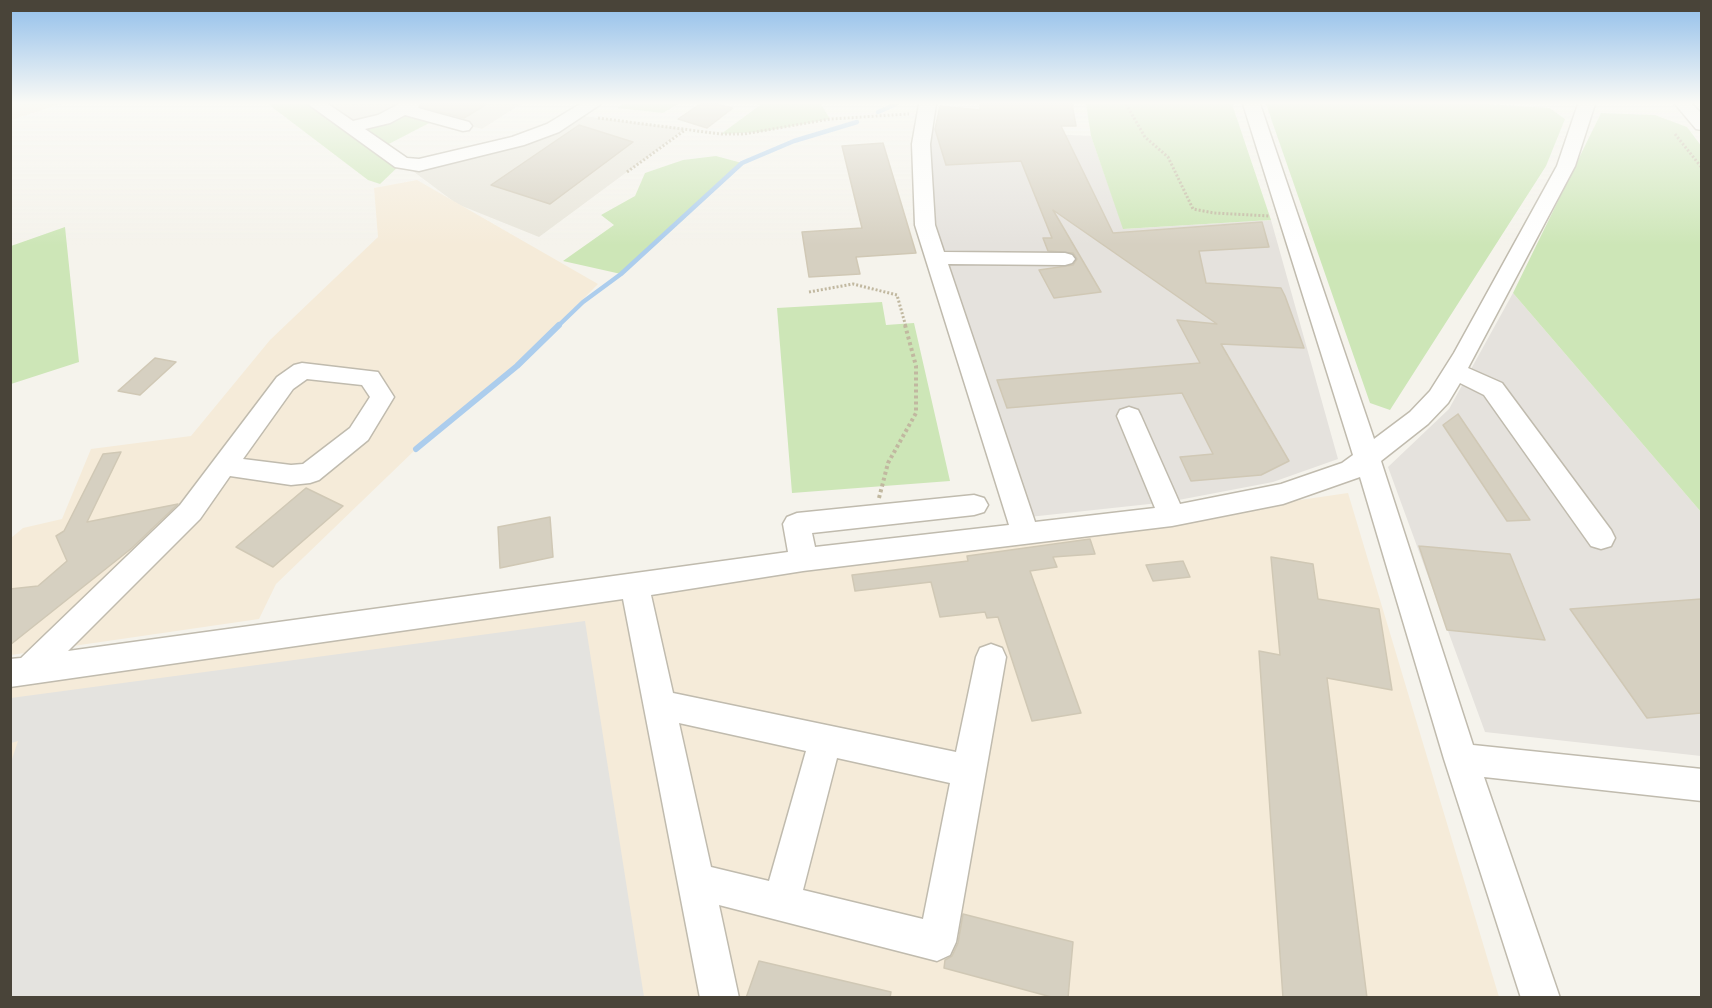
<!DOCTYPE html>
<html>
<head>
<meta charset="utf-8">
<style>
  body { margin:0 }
  #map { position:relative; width:1712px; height:1008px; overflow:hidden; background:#f5f3ec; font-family:"Roboto Condensed",sans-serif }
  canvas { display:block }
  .frame { position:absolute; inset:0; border:12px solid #494439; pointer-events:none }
</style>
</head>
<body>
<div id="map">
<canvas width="1712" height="1008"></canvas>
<div class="frame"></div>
</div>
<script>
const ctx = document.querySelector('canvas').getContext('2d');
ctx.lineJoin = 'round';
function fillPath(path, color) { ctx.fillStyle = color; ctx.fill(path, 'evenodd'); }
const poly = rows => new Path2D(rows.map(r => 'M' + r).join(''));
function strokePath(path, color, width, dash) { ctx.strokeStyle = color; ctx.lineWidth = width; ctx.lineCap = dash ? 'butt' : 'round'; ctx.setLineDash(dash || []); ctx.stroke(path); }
const residential = poly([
  [317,104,521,104,482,129,404,109,350,127],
  [576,115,685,129,539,237,457,204,402,163,438,162]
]);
const commercial = poly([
  [10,104,61,104,11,120],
  [417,180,598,284,517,366,416,449,276,584,259,619,11,655,11,538,23,528,62,519,91,449,191,436,270,340,378,237,374,188],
  [1348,493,1499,997,11,997,10,687]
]);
const industrial = poly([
  [928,128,1091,136,1124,229,1271,220,1338,459,1273,482,1168,502,1029,517,938,245],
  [1513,293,1701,512,1701,756,1485,732,1388,467,1449,409]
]);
const green = poly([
  [268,104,317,104,351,127,397,113,437,119,381,148,402,163,380,184,368,180],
  [624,104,678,104,663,113,617,108],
  [756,104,821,104,830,119,760,132,721,134,760,105],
  [1086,104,1232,104,1271,220,1123,229,1091,136],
  [1266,104,1486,104,1550,108,1565,119,1546,166,1390,410,1370,403],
  [1601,113,1655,115,1687,127,1702,147,1701,512,1513,293],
  [716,156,742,163,621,274,563,261,614,225,601,215,635,196,645,173,683,160],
  [65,227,79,362,11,384,11,246],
  [882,302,886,325,914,323,950,481,792,493,777,308]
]);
const parking = poly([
  [585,621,644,997,11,997,10,765,18,741,11,743,11,698]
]);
const streamFar1 = poly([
  [878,112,896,104],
  [557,327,583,302,621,274,742,163,794,141,857,122]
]);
const stream = poly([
  [416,449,517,366,559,325]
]);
const building = poly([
  [422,104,487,104,464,118,421,107,422,104],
  [700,104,717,104,733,108,707,128,678,119,700,104],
  [980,104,1072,104,1076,126,1061,126,1113,233,1262,222,1269,247,1199,251,1206,283,1281,288,1285,296,1304,348,1221,344,1289,461,1261,475,1191,481,1180,457,1213,454,1182,393,1007,408,997,380,1200,363,1177,320,1217,324,1053,210,1101,292,1054,298,1039,270,1073,265,1077,259,1073,253,1048,251,1043,238,1052,238,1021,161,946,165,935,129,940,106,980,110,980,104],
  [579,125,633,142,550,204,491,185,579,125],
  [883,143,916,253,856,257,860,274,809,277,802,232,862,228,842,146,883,143],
  [155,358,176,362,140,395,118,391,155,358],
  [1458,414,1530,520,1507,521,1443,425,1458,414],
  [121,452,87,522,178,504,132,548,10,645,10,589,38,586,67,561,56,536,64,531,103,454,121,452],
  [306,488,343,506,273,567,236,547,306,488],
  [550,517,553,557,500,568,498,527,550,517],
  [1090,539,1095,554,1053,557,1057,567,1030,571,1081,713,1032,721,998,617,987,618,985,612,940,617,931,582,855,591,852,575,968,561,967,556,1090,539],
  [1419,546,1510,554,1545,640,1447,630,1419,546],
  [1271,557,1313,564,1318,599,1379,609,1392,690,1327,678,1367,998,1283,998,1259,651,1280,655,1271,557],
  [1183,561,1190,577,1153,581,1146,565,1183,561],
  [1701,599,1701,713,1647,718,1570,609,1701,599],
  [963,914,1073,942,1068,998,1055,998,944,968,945,960,952,956,958,943,963,914],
  [759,961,891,992,890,998,746,998,759,961]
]);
const pathFar1 = poly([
  [1126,104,1145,137,1168,157,1193,209,1214,213,1270,216],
  [598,118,721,134,744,134,830,119,909,114],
  [1675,134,1702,168],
  [627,172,685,130],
  [809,292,853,284,897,295,906,327]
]);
const path = poly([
  [879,498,888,463,916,413,916,366,905,325]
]);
const minor = poly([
  [308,104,328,104,353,121,378,115,399,104,420,104,418,108,469,122,472,126,469,130,463,131,405,115,390,123,365,129,407,158,419,159,512,137,547,124,580,104,601,104,559,132,524,145,419,171,395,167,308,104],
  [919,104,936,104,930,144,935,225,944,252,1065,253,1072,255,1075,259,1072,263,1065,265,948,264,1035,522,1155,508,1117,416,1120,410,1129,407,1138,410,1141,416,1180,504,1281,484,1342,463,1353,455,1243,104,1260,104,1374,439,1410,412,1430,391,1454,353,1557,166,1578,104,1595,104,1575,166,1468,368,1502,383,1611,530,1615,538,1611,546,1601,549,1591,546,1484,395,1460,383,1448,403,1428,424,1381,461,1473,745,1702,769,1702,801,1484,777,1560,998,1521,998,1444,759,1360,477,1283,504,1172,526,803,571,651,595,673,693,956,752,976,657,980,648,991,644,1002,648,1006,657,956,942,950,955,937,961,719,905,739,998,700,998,623,599,10,687,10,659,21,658,180,505,277,377,294,365,302,363,378,372,394,397,368,440,319,480,310,483,291,485,230,476,200,519,68,651,788,552,783,524,787,517,797,513,974,495,984,498,988,505,984,512,974,515,812,533,815,547,1009,525,915,225,912,144,919,104],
  [307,379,362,385,370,397,350,428,303,464,291,465,243,459,293,389,307,379],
  [679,723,806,751,769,881,711,867,679,723],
  [837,758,950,783,923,919,803,890,837,758],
  [1675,104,1692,104,1702,114,1702,130,1696,129,1675,104]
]);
fillPath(residential, '#e8e5da');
fillPath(commercial, '#f5ebd9');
fillPath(industrial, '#e5e2dd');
fillPath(green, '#cde6b7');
fillPath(parking, '#e4e3df');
strokePath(streamFar1, '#accded', 4.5);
strokePath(stream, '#accded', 6);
fillPath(building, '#d6d0c1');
strokePath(building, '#d0c8b5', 1.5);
strokePath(minor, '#c0bbae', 3);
strokePath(pathFar1, '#c1b8a0', 3, [2, 2]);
strokePath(path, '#c1b8a0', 4, [3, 3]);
fillPath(minor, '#fff');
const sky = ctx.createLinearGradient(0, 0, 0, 245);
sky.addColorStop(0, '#90beea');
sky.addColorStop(0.42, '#fafaf6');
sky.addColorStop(1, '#fafaf600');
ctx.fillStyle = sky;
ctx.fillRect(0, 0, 1712, 245);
</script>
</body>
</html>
